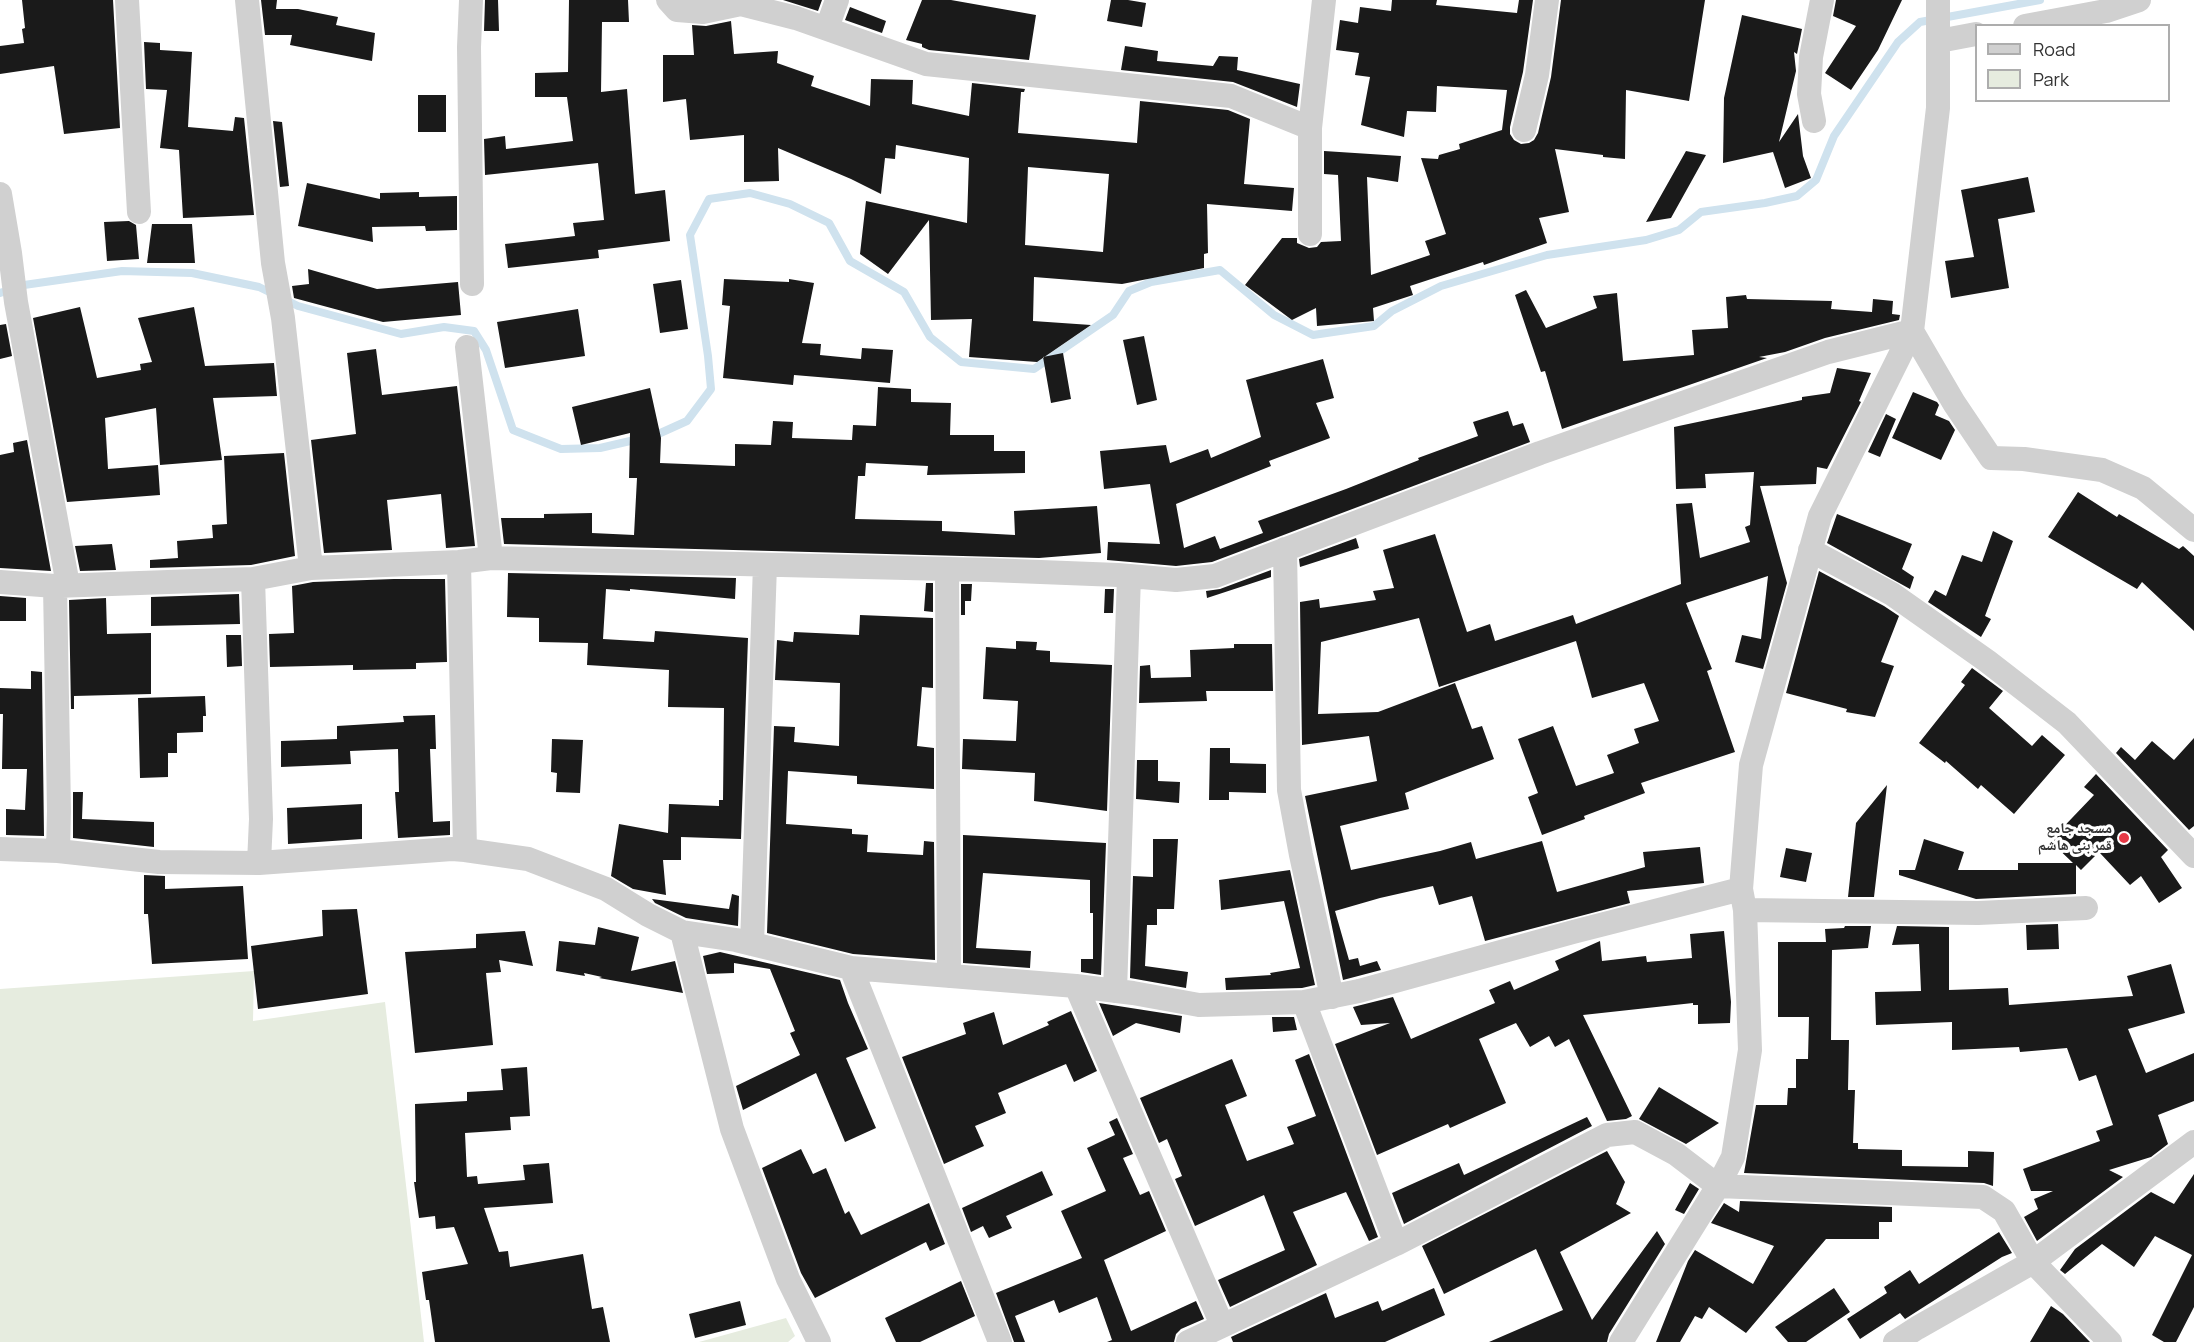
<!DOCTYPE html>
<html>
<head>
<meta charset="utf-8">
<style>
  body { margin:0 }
  #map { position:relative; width:2194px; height:1342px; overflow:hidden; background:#fff; font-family:Manrope,sans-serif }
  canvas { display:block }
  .legend { position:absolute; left:1975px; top:24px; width:195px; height:78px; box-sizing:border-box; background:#fff; border:2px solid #adadad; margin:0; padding:8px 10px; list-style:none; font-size:18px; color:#333 }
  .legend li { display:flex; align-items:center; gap:12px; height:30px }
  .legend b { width:30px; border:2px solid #adadad }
</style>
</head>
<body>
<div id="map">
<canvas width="2194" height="1342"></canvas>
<ul class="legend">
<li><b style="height:8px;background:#d0d0d0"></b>Road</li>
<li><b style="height:16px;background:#e6ecdf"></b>Park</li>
</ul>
</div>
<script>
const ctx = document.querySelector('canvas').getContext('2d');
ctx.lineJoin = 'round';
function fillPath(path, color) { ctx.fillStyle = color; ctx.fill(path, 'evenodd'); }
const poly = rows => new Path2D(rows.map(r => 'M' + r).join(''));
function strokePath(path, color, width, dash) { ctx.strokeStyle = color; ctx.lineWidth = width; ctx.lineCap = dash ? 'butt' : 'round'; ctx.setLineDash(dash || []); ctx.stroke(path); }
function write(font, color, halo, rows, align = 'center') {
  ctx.font = font + ' Manrope,"Noto Naskh Arabic",sans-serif'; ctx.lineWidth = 6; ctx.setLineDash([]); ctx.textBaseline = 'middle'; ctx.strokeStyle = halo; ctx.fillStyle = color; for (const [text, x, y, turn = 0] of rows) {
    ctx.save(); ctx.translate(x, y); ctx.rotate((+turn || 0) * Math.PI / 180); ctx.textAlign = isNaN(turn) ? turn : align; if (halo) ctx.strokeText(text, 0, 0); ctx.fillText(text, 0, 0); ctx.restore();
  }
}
const green = poly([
  [254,971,253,1021,385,1002,424,1342,0,1342,0,989],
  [786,1318,795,1336,788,1342,699,1342]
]);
const stream = poly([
  [0,293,24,285,122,271,192,273,259,287,298,306,401,334,444,327,474,331,486,350,513,430,561,449,600,448,656,435,687,421,711,389,708,356,690,235,709,199,750,193,790,204,829,223,850,261,904,292,930,337,961,362,1034,369,1113,315,1129,291,1151,282,1220,270,1274,315,1313,335,1374,326,1392,311,1441,286,1547,255,1646,240,1679,230,1701,212,1765,203,1797,196,1816,180,1834,136,1898,42,1920,22,2040,0]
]);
const building = poly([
  [22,0,113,0,120,128,64,134,54,66,0,74,0,46,24,43,22,29,25,28],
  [261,0,277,0,276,9,298,9,338,17,336,25,375,33,372,61,290,45,292,35,265,35],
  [485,0,498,0,499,31,484,31],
  [569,0,628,0,629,22,602,22,601,92,627,89,635,194,665,190,670,241,598,250,599,258,508,268,505,244,575,236,573,223,604,220,598,163,485,175,484,139,505,136,506,149,573,141,567,97,535,97,535,73,568,72],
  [783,0,822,0,818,11],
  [922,0,951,0,1036,15,1029,60,929,50,922,47,922,44,906,40],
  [1111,0,1128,0,1146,3,1142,27,1107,21],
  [1392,0,1437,0,1436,5,1517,13,1519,0,1533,0,1523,72,1510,127,1510,134,1514,140,1521,144,1529,143,1534,140,1538,133,1551,77,1561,0,1705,0,1689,101,1626,90,1625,159,1603,157,1603,155,1555,149,1569,212,1539,218,1547,243,1484,265,1483,262,1410,286,1413,295,1373,308,1374,321,1317,326,1316,308,1292,320,1245,285,1282,238,1297,238,1297,243,1309,248,1317,247,1321,242,1341,241,1338,175,1324,174,1324,151,1401,156,1398,182,1367,177,1371,275,1430,255,1425,241,1446,234,1421,158,1438,159,1439,155,1460,149,1459,144,1502,130,1507,90,1437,86,1436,112,1407,111,1404,137,1361,125,1370,77,1355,75,1359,53,1336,50,1340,20,1358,23,1360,7,1391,11],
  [1836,0,1902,0,1878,50,1851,90,1825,73,1856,26,1833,16],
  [850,7,886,21,882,33,845,20],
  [1742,15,1802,29,1797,54,1794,52,1796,71,1779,142,1798,114,1803,156,1811,178,1785,188,1773,152,1723,163,1724,98],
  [731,21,734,54,778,51,777,63,814,76,811,86,870,106,871,79,913,80,912,104,969,116,972,83,1025,89,1024,92,1021,92,1018,133,1137,143,1140,101,1228,110,1250,119,1244,184,1294,188,1292,211,1207,204,1208,253,1204,254,1204,268,1122,284,1034,277,1033,321,1091,325,1037,362,969,357,972,319,931,320,929,220,888,274,860,254,866,201,967,223,969,158,896,145,895,159,885,158,881,194,851,179,778,148,779,181,744,182,744,135,690,140,686,99,663,102,663,55,694,55,692,25,706,26],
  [1028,167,1109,174,1103,252,1025,245],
  [144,42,160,43,160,50,192,52,188,127,233,131,235,117,244,118,254,215,183,218,179,150,160,148,167,90,146,89],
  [1125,46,1158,51,1157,61,1213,66,1219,56,1238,57,1237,70,1300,84,1297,107,1233,82,1121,70],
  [418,95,446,95,446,132,418,132],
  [273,121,282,122,289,186,280,187],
  [1686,151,1706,155,1671,218,1646,222],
  [2028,177,2035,212,1998,219,2009,288,1951,298,1945,261,1974,257,1961,190],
  [307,183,380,199,380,193,419,192,419,197,457,196,457,230,426,231,425,226,372,227,373,242,298,226],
  [129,221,136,225,139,259,107,261,104,222],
  [152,224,192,224,195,263,147,263],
  [308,269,377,289,458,282,461,315,383,322,294,298,292,286,309,284],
  [724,279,789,282,789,279,814,283,802,343,821,344,820,355,861,359,862,348,893,350,890,383,794,375,793,385,723,378,730,306,722,305],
  [681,280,688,329,660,333,653,284],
  [1526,290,1546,328,1597,308,1593,296,1617,293,1623,361,1694,355,1692,330,1728,328,1726,297,1746,295,1747,299,1832,301,1831,309,1872,312,1873,299,1893,301,1892,314,1900,315,1899,320,1825,338,1785,352,1759,357,1767,358,1562,429,1545,371,1541,372,1515,295],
  [80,307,97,378,141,370,140,364,152,362,138,318,194,307,205,366,274,363,277,396,213,398,222,460,160,465,156,408,105,418,108,469,158,465,160,495,67,502,33,318],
  [578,309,585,356,505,368,497,322],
  [6,324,12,356,0,359,0,325],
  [1144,336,1157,400,1137,405,1123,340],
  [376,349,382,395,457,386,475,546,446,548,441,494,387,500,392,550,324,553,311,440,356,434,347,353],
  [1063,353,1071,399,1051,403,1043,357],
  [1323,359,1334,398,1316,403,1330,438,1269,461,1271,466,1176,504,1184,548,1215,536,1220,549,1263,533,1258,521,1346,489,1419,460,1418,458,1478,436,1473,422,1508,411,1513,426,1523,423,1530,442,1212,562,1176,566,1107,560,1108,542,1160,544,1150,484,1104,489,1100,451,1166,445,1170,463,1208,449,1211,458,1261,437,1246,380],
  [1837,368,1871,373,1859,401,1861,402,1827,469,1817,467,1816,484,1760,486,1787,583,1763,669,1735,662,1742,635,1761,639,1768,576,1686,603,1712,669,1707,671,1735,752,1641,783,1645,793,1584,816,1585,819,1542,835,1528,797,1538,793,1518,739,1553,726,1576,786,1614,773,1607,755,1639,743,1634,729,1659,721,1644,683,1592,698,1576,641,1439,687,1419,618,1321,642,1318,714,1378,712,1455,683,1472,729,1482,726,1494,759,1405,793,1409,809,1340,826,1351,870,1440,851,1471,842,1476,859,1542,841,1557,892,1645,867,1643,852,1700,847,1704,883,1627,891,1630,903,1485,941,1472,896,1439,905,1433,886,1380,898,1335,911,1349,960,1358,958,1360,966,1377,961,1381,970,1343,980,1305,796,1377,781,1369,736,1302,745,1300,602,1319,599,1320,608,1376,600,1373,591,1394,588,1383,550,1435,534,1467,632,1490,624,1495,641,1573,615,1576,624,1681,584,1676,504,1692,503,1700,558,1750,542,1745,527,1750,525,1754,472,1705,474,1706,488,1676,489,1674,427,1802,400,1802,397,1830,393],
  [878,387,911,389,911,402,951,403,950,435,994,435,994,451,1025,451,1025,473,927,475,928,466,866,463,865,476,858,476,855,519,942,521,942,531,1015,535,1014,511,1097,506,1101,553,1039,558,504,544,501,518,544,518,544,514,592,513,592,533,634,535,637,478,629,478,630,433,581,445,572,407,650,388,661,438,660,463,735,466,735,444,771,445,773,421,793,422,792,438,852,440,853,425,876,426],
  [1913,392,1937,402,1939,405,1935,415,1949,421,1955,430,1941,460,1892,438],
  [1886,414,1896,419,1880,457,1868,452],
  [27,440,51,571,0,568,0,455,14,452,13,443],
  [284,453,295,556,251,565,150,568,150,560,178,558,177,541,213,538,212,525,227,524,224,456],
  [2078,492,2117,517,2119,514,2179,549,2183,546,2194,556,2194,631,2142,582,2137,589,2048,537],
  [1837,514,1912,544,1902,569,1914,577,1910,589,1827,543],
  [1993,531,2013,541,1985,616,1991,619,1981,637,1928,602,1935,590,1946,596,1962,555,1982,562],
  [1356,538,1359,548,1300,567,1299,559],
  [112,544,116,570,80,571,75,546],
  [1271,570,1271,577,1207,598,1206,591,1220,589],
  [1819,571,1884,606,1899,616,1881,662,1894,666,1875,717,1846,712,1847,709,1786,693],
  [508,573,736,578,735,599,630,589,630,591,606,589,603,639,654,642,655,631,748,638,741,839,681,837,681,860,663,860,666,895,633,889,611,876,619,824,668,833,669,804,719,806,719,800,723,800,724,708,668,707,669,670,587,665,588,643,539,642,539,618,507,617],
  [394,579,445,579,447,662,416,663,416,669,353,670,353,665,270,667,269,634,294,633,292,586,313,582],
  [926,583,933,583,933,612,924,611],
  [961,584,972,584,971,601,965,601,965,615,961,615],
  [1105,589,1114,589,1113,613,1104,613],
  [239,594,240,624,151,626,151,597],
  [0,596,26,598,26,621,0,621],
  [106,598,107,634,151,633,151,694,74,696,74,709,71,709,69,600],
  [860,615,933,618,933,688,922,687,917,746,934,748,934,789,857,784,857,776,788,771,786,824,852,829,852,834,868,835,867,852,923,855,924,841,934,842,935,960,853,954,767,933,774,726,795,727,794,742,839,746,840,683,775,680,777,640,793,642,794,632,859,635],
  [226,635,241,635,242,666,227,667],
  [1016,641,1037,642,1036,650,1050,651,1050,662,1112,665,1107,811,1034,801,1035,773,962,769,963,739,1016,741,1018,701,983,699,986,647,1016,649],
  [1234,644,1272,644,1273,691,1206,691,1207,701,1139,703,1140,666,1150,665,1151,678,1191,677,1190,650,1234,648],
  [1972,668,2003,691,1989,708,2032,746,2042,735,2065,755,2014,814,1981,785,1978,789,1946,761,1945,763,1919,743,1965,685,1961,682],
  [31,671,42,672,44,836,6,835,6,809,25,810,27,769,2,769,3,714,0,714,0,688,31,689],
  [205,696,206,716,203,716,203,732,177,733,177,753,168,753,168,777,140,778,138,698],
  [435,715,436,749,430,749,433,822,450,821,450,835,398,838,395,792,399,792,398,749,350,751,351,764,281,767,281,741,337,739,337,726,404,722,403,716],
  [2194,738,2194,826,2189,830,2116,753,2121,747,2135,760,2152,741,2174,760],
  [552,739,583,740,580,793,556,792,557,773,551,772],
  [1210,748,1230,748,1230,763,1266,764,1266,793,1229,792,1229,800,1209,800],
  [1137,760,1158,760,1158,781,1180,782,1179,803,1136,799],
  [2096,774,2168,850,2161,857,2182,888,2159,903,2141,876,2130,885,2099,852,2081,870,2076,865,2076,894,1976,899,1899,875,1899,870,1915,870,1924,839,1964,852,1958,870,2018,870,2018,863,2073,863,2050,841,2094,795,2084,787],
  [1887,785,1874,897,1848,897,1856,823],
  [73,792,83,792,82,819,154,822,154,847,73,838],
  [362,804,362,839,288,844,287,808],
  [963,835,1106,843,1101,975,1081,972,1081,959,1093,959,1093,913,1090,913,1090,880,983,873,976,948,1031,951,1030,968,963,963],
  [1153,839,1178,839,1174,909,1157,909,1157,925,1147,925,1145,966,1188,972,1186,988,1130,978,1133,876,1153,877],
  [1786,848,1812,853,1806,882,1780,877],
  [1290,870,1315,985,1302,988,1226,990,1225,978,1271,975,1270,973,1300,968,1284,901,1221,910,1219,880],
  [144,875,165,876,165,889,243,886,248,959,152,964,148,914,144,914],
  [732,894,739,896,738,926,686,918,655,903,652,899,729,909],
  [357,909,368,994,258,1009,251,946,323,936,322,910],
  [2058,924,2059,949,2027,950,2026,925],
  [1845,926,1871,926,1868,948,1832,950,1831,1040,1849,1040,1848,1090,1855,1090,1853,1143,1858,1143,1858,1149,1902,1150,1902,1166,1968,1167,1968,1151,1994,1152,1993,1186,1984,1183,1744,1173,1756,1105,1787,1105,1788,1088,1796,1088,1796,1059,1808,1059,1809,1017,1778,1017,1778,942,1826,942,1825,929,1844,928],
  [1897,926,1949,927,1949,990,2008,988,2009,1005,2133,996,2127,976,2171,964,2185,1013,2128,1029,2146,1073,2194,1053,2194,1101,2158,1115,2168,1144,2151,1157,2109,1170,2123,1177,2037,1241,2024,1217,2038,1209,2034,1199,2053,1191,2031,1191,2023,1169,2100,1141,2096,1131,2113,1125,2096,1075,2079,1081,2067,1048,2020,1052,2019,1047,1952,1050,1952,1022,1876,1025,1875,992,1921,991,1919,944,1892,945],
  [598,927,639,937,631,971,675,961,683,993,599,978,602,977,584,973,585,976,556,971,559,941,595,945],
  [525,931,533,966,499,960,501,972,486,973,493,1045,415,1053,405,952,476,948,476,934],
  [1724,931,1731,1002,1730,1023,1698,1024,1698,1005,1693,1005,1693,1003,1583,1015,1632,1116,1626,1119,1607,1121,1569,1039,1555,1047,1549,1036,1530,1047,1516,1023,1479,1039,1506,1103,1450,1128,1448,1124,1377,1155,1335,1044,1390,1023,1361,1025,1353,1007,1393,997,1411,1039,1495,1003,1489,990,1510,981,1514,990,1559,970,1555,961,1600,941,1602,961,1646,956,1647,962,1692,958,1690,934],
  [720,952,840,980,848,1003,868,1049,846,1058,876,1128,845,1142,816,1073,743,1110,736,1086,800,1055,790,1033,795,1031,770,969,734,963,734,973,707,974,703,956],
  [1099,1003,1182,1016,1180,1033,1136,1023,1113,1036],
  [1071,1011,1097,1071,1074,1082,1066,1064,998,1093,1006,1113,975,1126,984,1146,944,1164,902,1057,966,1034,963,1023,994,1012,1003,1045,1049,1025,1047,1022],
  [1272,1017,1294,1017,1297,1030,1273,1032],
  [1309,1054,1378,1237,1369,1241,1346,1192,1293,1212,1317,1265,1230,1307,1218,1280,1285,1250,1264,1195,1195,1226,1175,1179,1182,1176,1167,1139,1159,1143,1140,1098,1232,1059,1247,1096,1225,1105,1247,1161,1294,1144,1287,1127,1316,1116,1295,1060],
  [527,1067,530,1116,510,1117,511,1130,465,1133,467,1177,477,1176,478,1184,525,1180,523,1165,549,1163,553,1203,484,1208,499,1252,508,1251,510,1267,583,1254,592,1309,603,1307,610,1342,435,1342,429,1300,426,1300,422,1272,468,1264,454,1227,436,1229,435,1216,419,1218,414,1182,416,1182,415,1104,467,1101,467,1092,503,1090,501,1069],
  [1659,1087,1719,1123,1686,1144,1639,1119],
  [1587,1117,1592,1126,1404,1224,1392,1193,1459,1163,1464,1175],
  [1117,1118,1133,1154,1123,1158,1140,1195,1149,1191,1166,1231,1104,1260,1131,1331,1196,1301,1204,1319,1181,1329,1176,1334,1174,1342,1107,1342,1112,1340,1097,1297,1059,1313,1054,1300,1015,1316,1025,1342,1014,1342,996,1293,1082,1258,1061,1211,1106,1191,1087,1148,1115,1135,1109,1122],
  [801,1149,813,1174,826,1168,845,1214,849,1211,861,1235,929,1203,945,1244,930,1251,926,1242,815,1298,801,1273,762,1168],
  [1607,1151,1625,1182,1616,1204,1631,1213,1560,1252,1592,1320,1657,1231,1665,1244,1609,1334,1607,1342,1489,1342,1563,1310,1536,1249,1444,1294,1422,1246],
  [1042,1171,1053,1195,1006,1216,1012,1228,989,1238,983,1226,971,1232,962,1208],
  [2194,1174,2194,1307,2176,1342,2164,1342,2152,1335,2192,1255,2155,1236,2134,1267,2102,1244,2065,1274,2060,1270,2075,1249,2151,1192,2174,1204],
  [1690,1183,1699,1189,1684,1214,1675,1210],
  [1740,1201,1892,1207,1892,1222,1879,1222,1879,1239,1826,1239,1746,1333,1709,1307,1702,1319,1695,1316,1680,1342,1656,1342,1688,1261,1695,1250,1753,1284,1774,1246,1711,1223,1724,1203,1739,1212],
  [1999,1232,2012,1253,2002,1257,1905,1319,1900,1313,1860,1339,1847,1319,1887,1293,1884,1287,1910,1270,1919,1284],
  [961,1281,975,1316,920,1342,896,1342,885,1318],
  [1434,1288,1445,1315,1385,1342,1233,1342,1231,1337,1326,1293,1335,1318,1378,1301,1382,1311],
  [1834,1288,1850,1312,1806,1342,1788,1342,1775,1327],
  [740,1301,746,1325,695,1338,689,1314],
  [2051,1306,2063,1314,2090,1342,2030,1342]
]);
const minor = poly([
  [127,0,139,212],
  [247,0,273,263,283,318,311,568],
  [471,0,469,47,472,284],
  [668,0,677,10,703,12,741,4,796,18,926,64,1231,96,1310,128],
  [2025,26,2106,11,2139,0],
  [827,28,837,0],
  [1939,41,1976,34],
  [1814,121,1809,94,1811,57,1822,0],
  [1524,130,1537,75,1547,0],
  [0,194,10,253,16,302,68,585],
  [1310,234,1310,128,1324,0],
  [467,347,491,558],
  [1285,549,1289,790,1301,855,1332,997],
  [1810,550,1892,594,1987,661,2067,723,2194,856],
  [459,562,465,850],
  [947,569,949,976],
  [253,579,261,819,259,863],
  [0,582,55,586,253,579,311,568,459,562,491,558,989,570,1118,575,1176,580,1215,576,1540,453,1828,352,1912,331,1954,403,1991,458,2024,459,2102,470,2143,488,2194,530],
  [55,586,59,811,58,851],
  [0,849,58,851,159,862,259,863,452,849,465,850,528,859,606,889,648,915,682,932,736,940,851,968,1076,986,1133,993,1199,1005,1304,1002,1359,991,1573,932,1741,889],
  [1745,910,1978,913,2086,908],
  [682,932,732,1129,788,1279,819,1342],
  [752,944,765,565],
  [851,968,1000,1342],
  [1076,986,1222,1325],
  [1115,991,1129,576],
  [1304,1002,1396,1244],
  [1188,1342,1396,1244,1607,1135,1635,1132,1676,1154,1718,1186,1983,1197,2004,1211,2033,1262,2110,1342],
  [1621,1342,1718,1186,1733,1157,1750,1050,1745,910,1741,889,1751,765,1820,516,1912,331,1938,108,1938,0],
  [1895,1342,1917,1328,2033,1262,2194,1142]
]);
const markers = [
  [2124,838,6,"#e63946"]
];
const poiNames = [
  ["مسجد جامع",2112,829],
  ["قمر بنی هاشم",2112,846]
];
fillPath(green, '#e6ecdf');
strokePath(stream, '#cfe2ee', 8);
fillPath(building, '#1a1a1a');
strokePath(minor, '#d0d0d0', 24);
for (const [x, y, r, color] of markers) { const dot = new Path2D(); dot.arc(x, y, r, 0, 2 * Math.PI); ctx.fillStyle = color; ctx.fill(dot); strokePath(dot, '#fff', 2); }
write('bold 15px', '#333', '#fff', poiNames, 'right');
</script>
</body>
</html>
